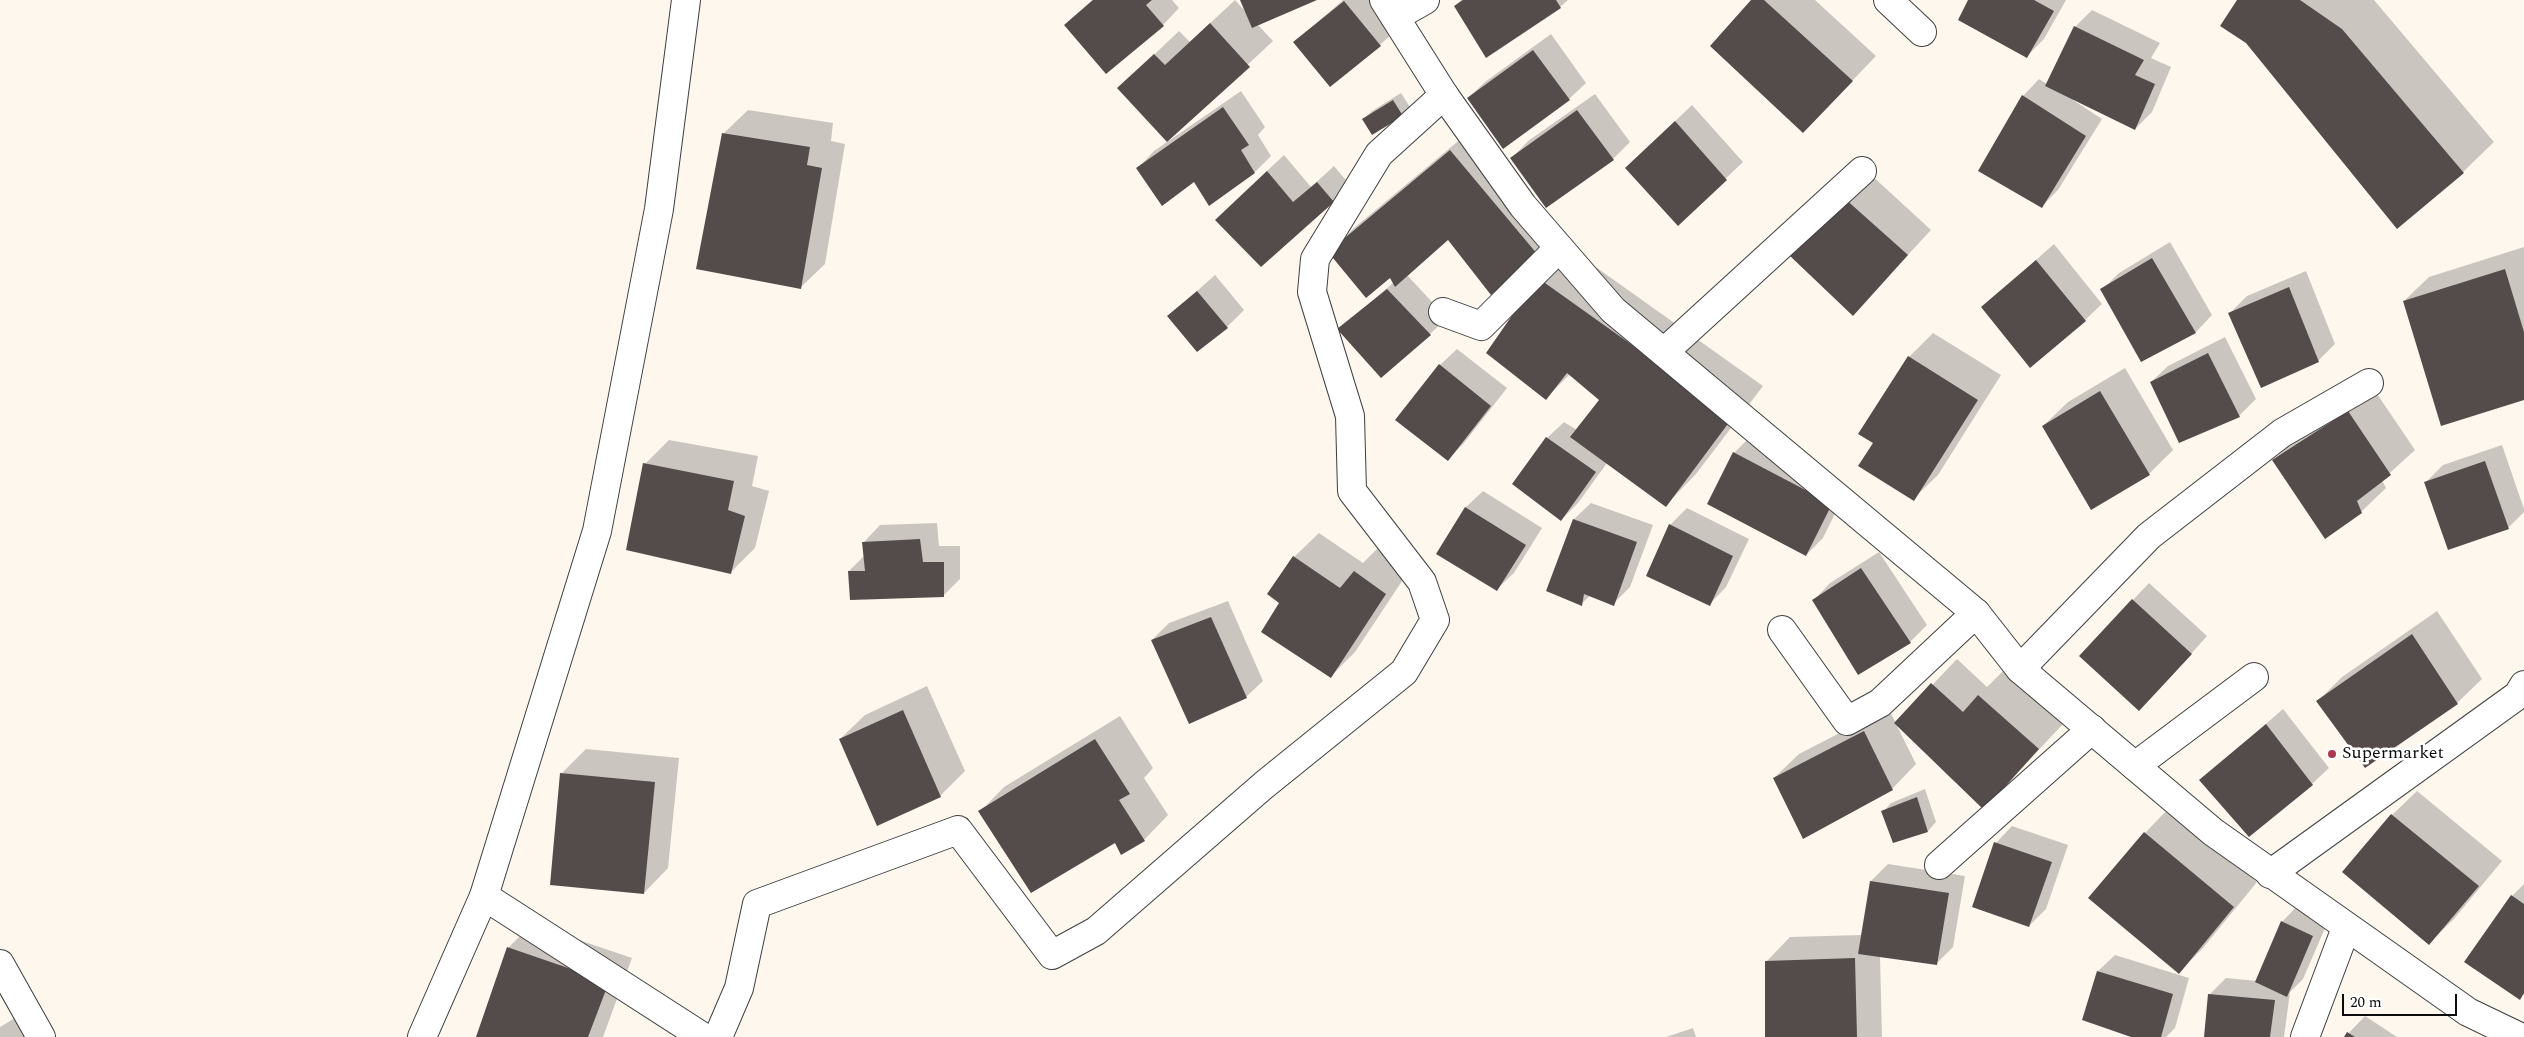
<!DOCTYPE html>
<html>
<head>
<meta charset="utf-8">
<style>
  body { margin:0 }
  #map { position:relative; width:2524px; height:1037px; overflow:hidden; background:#fdf7ee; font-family:Spectral,serif }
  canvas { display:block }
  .scale { position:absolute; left:2342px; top:994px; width:115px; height:22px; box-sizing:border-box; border:2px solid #0c0c0c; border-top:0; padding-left:6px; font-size:15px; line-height:18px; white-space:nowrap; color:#0c0c0c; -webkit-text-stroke:4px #fff; paint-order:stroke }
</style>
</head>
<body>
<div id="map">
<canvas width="2524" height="1037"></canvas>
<div class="scale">20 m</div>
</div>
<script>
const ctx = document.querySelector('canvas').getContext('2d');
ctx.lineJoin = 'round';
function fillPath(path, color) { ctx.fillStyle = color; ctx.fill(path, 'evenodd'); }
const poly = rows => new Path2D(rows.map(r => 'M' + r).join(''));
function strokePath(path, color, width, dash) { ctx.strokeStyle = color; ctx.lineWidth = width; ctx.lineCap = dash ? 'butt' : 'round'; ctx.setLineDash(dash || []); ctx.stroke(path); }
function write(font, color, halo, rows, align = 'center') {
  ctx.font = font + ' Spectral,serif'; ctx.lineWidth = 5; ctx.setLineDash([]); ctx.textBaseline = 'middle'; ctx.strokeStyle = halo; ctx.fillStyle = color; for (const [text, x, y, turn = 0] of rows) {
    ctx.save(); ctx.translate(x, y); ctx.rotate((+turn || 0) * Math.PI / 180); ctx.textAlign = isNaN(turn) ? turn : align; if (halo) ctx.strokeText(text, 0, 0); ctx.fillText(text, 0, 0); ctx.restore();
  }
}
const shadow = poly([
  [1092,0,1172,0,1179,8,1163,25,1065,25],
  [1235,0,1246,12,1241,0,1314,0,1257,24,1273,41,1167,140,1119,88,1179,31,1190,42],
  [1343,0,1374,0,1397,29,1380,45,1295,42],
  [1461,0,1568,0,1560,7,1455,6],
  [1753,0,1815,0,1876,56,1827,107],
  [1970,0,2066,0,2044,39,2027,56],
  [2239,0,2374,0,2494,142,2463,172],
  [2092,10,2160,43,2151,58,2171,67,2152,112,2135,129,2074,99,2073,100,2102,119,2058,190,2041,207,2023,96,2039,79,2047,84,2075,27],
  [1551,34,1586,83,1569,99,1468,98,1485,82],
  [1241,91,1265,127,1258,135,1271,156,1255,172,1194,180,1138,168,1154,151],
  [1401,93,1410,107,1402,115,1364,119,1372,111],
  [1595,94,1630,142,1613,159,1512,158,1528,141],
  [1692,105,1743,162,1678,224,1644,151],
  [748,110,833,123,831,141,845,144,825,264,800,288,723,134],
  [1475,127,1561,229,1537,254,1448,238,1407,275,1447,318,1430,334,1339,330,1394,282,1390,276,1330,252,1354,228],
  [1284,155,1311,187,1334,166,1350,185,1333,202,1233,203],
  [1869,173,1931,230,1853,314,1790,255],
  [2170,242,2212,315,2196,332,2142,360,2102,290,2119,273],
  [2054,244,2102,304,2085,320,1983,307],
  [2524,247,2524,398,2404,301,2429,277],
  [1569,248,1763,386,1696,474,1666,505,1607,463,1578,503,1561,520,1547,438,1564,422,1577,430,1601,400,1570,374,1546,398,1487,353],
  [2306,271,2335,344,2318,361,2230,313,2247,296],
  [1215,275,1244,310,1227,327,1169,316],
  [1933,333,2001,375,1938,475,1913,499,1875,443,1909,357],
  [2225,337,2256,399,2239,416,2151,382,2168,366],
  [1457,349,1507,388,1464,443,1448,459,1440,365],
  [2125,368,2173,450,2149,474,2043,426,2068,402],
  [2373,388,2415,450,2382,480,2386,488,2361,512,2274,460,2298,436],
  [1751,436,1848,487,1823,538,1806,555,1734,453],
  [669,440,758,456,752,486,769,491,755,548,730,573,645,464],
  [2502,445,2524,509,2524,512,2508,528,2426,482,2443,465],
  [1483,491,1542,528,1514,573,1497,589,1438,553,1466,507],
  [1591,503,1653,525,1630,587,1613,604,1591,595,1581,604,1548,590,1574,519],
  [1687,508,1749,539,1726,587,1710,604,1670,525],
  [937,523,939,546,960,546,960,579,943,596,849,571,865,555,864,542,880,525],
  [1319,533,1363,563,1379,547,1410,569,1355,652,1331,676,1280,602,1294,557],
  [1879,552,1927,625,1910,642,1814,600,1830,583],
  [2149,583,2207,636,2156,693,2080,656],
  [1228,601,1263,681,1246,697,1152,640,1169,623],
  [2437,611,2482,679,2457,703,2318,701,2342,677],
  [1957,659,1987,687,2003,671,2063,724,1984,808,1896,724,1916,764,1892,789,1774,778,1799,754,1888,708,1896,723],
  [927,686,965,771,940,796,840,739,865,715],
  [2283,709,2329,768,2312,784,2201,780],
  [1120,716,1153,768,1144,778,1168,815,1144,840,1116,841,980,812,1004,787],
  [586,749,679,758,668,868,644,893,562,773],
  [1925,789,1936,822,1928,831,1883,812,1891,803],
  [2417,791,2502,861,2454,919,2429,943,2344,872,2392,815],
  [2169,808,2257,882,2203,948,2179,972,2090,898,2145,833],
  [2012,826,2068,845,2046,909,2029,926,1996,843],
  [1888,864,1965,876,1953,947,1936,964,1880,956,1882,1037,1766,1037,1766,962,1790,937,1862,935,1871,881],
  [2524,884,2524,994,2519,998,2512,896],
  [2298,905,2329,919,2303,979,2290,992,2284,1037,2206,1037,2209,995,2226,978,2257,981,2282,922],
  [532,924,632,958,603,1037,477,1037,508,948],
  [2115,955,2189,978,2175,1028,2166,1037,2135,1037,2098,971],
  [27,1011,42,1037,0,1037,0,1027],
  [2365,1016,2397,1037,2345,1037],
  [1693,1028,1696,1037,1666,1037]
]);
const building = poly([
  [1093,0,1152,0,1146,5,1164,26,1106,74,1064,25],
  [1240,0,1317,0,1252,28],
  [1463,0,1556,0,1561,8,1486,58,1454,6],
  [1751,0,1764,0,1853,81,1803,133,1710,46],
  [1968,0,2034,0,2054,11,2027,58,1958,20],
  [2237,0,2300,0,2342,29,2464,173,2397,229,2246,43,2220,26],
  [1344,1,1381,46,1330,87,1293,42],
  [1210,23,1250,67,1167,142,1117,88,1154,54,1165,65],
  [2074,26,2144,60,2135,75,2155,84,2135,130,2045,86],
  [1533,50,1570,100,1503,149,1467,98],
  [2022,95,2086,136,2042,208,1978,171],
  [1393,100,1403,116,1372,135,1362,119],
  [1223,107,1249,145,1241,150,1255,173,1209,206,1194,182,1162,206,1136,168],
  [1577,110,1614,160,1546,208,1510,158],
  [1675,121,1727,180,1678,226,1625,168],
  [722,133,810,147,807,165,822,168,801,289,696,269],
  [1450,150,1538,255,1491,295,1448,240,1395,287,1390,278,1366,298,1328,252],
  [1267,171,1293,202,1317,182,1334,202,1261,267,1215,220],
  [1843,197,1908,255,1853,316,1789,255],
  [2152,258,2196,333,2141,362,2100,289],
  [2036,260,2086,321,2030,368,1981,307],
  [2505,269,2524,332,2524,400,2441,426,2403,301],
  [1538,278,1733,417,1666,507,1570,437,1599,400,1567,373,1546,400,1486,353],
  [2289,287,2319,362,2261,388,2228,313],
  [1387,289,1431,335,1381,378,1337,329],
  [1197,291,1228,328,1197,352,1167,316],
  [2208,353,2240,417,2179,443,2150,382],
  [1908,356,1978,400,1914,501,1858,466,1873,443,1858,434],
  [1439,364,1491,406,1448,461,1395,420],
  [2100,391,2150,475,2091,510,2042,426],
  [2348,411,2391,475,2357,501,2362,513,2325,539,2272,460],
  [1546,437,1596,472,1561,521,1512,484],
  [1733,452,1832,504,1806,556,1707,504],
  [2485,461,2509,529,2448,550,2424,482],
  [643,463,734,481,728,510,745,516,731,574,626,550],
  [1465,507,1526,545,1497,591,1436,554],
  [1573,519,1637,542,1614,606,1584,594,1582,606,1546,591],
  [1669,524,1733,556,1710,606,1646,576],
  [920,539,923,562,944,562,944,597,850,600,848,571,865,571,862,542],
  [1293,556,1340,588,1354,571,1386,594,1331,678,1261,632,1279,603,1267,594],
  [1861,568,1911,643,1858,675,1812,600],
  [2132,599,2192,654,2139,711,2079,656],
  [1211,617,1247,698,1189,724,1151,640],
  [2412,634,2458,704,2365,768,2316,701],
  [1931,683,1963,712,1978,695,2039,749,1984,810,1894,723],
  [903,710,941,797,877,826,839,739],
  [2266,724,2313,785,2249,837,2199,780],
  [1864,731,1893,790,1803,839,1773,778],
  [1095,739,1130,794,1119,800,1145,841,1121,855,1115,843,1031,893,978,811],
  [560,773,655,782,644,894,550,885],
  [1917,797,1928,832,1893,843,1881,811],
  [2391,814,2479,886,2429,945,2342,872],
  [2144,832,2234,907,2179,974,2088,898],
  [1994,842,2052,862,2029,927,1972,907],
  [1870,881,1949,893,1937,965,1858,954],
  [2511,895,2524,904,2524,993,2520,1000,2464,962],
  [2281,921,2313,936,2287,997,2255,982],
  [507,947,609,982,588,1037,476,1037],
  [1855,958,1857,1037,1765,1037,1765,961],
  [2097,971,2173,994,2161,1037,2131,1037,2082,1020],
  [2208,994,2275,1000,2270,1037,2204,1037],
  [2347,1032,2355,1037,2344,1037]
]);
const minor = poly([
  [1888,0,1922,32],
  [1395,17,1425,0],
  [1443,312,1481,326,1559,248],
  [1664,352,1862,171],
  [1782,630,1847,721,1880,703,1976,613],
  [2020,669,2149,536,2282,433,2369,383],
  [2135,766,2254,677],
  [1939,865,2092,729],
  [2270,874,2518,695,2524,685],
  [484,896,703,1037],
  [0,964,41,1037],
  [718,1037,739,988,757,904,958,830,1052,955,1096,931,1264,785,1404,672,1435,620,1422,582,1352,491,1350,416,1312,292,1315,259,1379,154,1444,95],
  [2305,1037,2346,928]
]);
const tertiary = poly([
  [1384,0,1444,95,1523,206,1613,310,1976,613,2020,669,2213,832,2468,1012,2520,1037],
  [422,1037,484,896,597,531,659,209,686,0]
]);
const markers = [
  [2332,754,5,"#ac3552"]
];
const poiNames = [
  ["Supermarket",2342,754]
];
fillPath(shadow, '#0003');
fillPath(building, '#544c4a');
strokePath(minor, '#3f3f3f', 30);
strokePath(tertiary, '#3f3f3f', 30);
strokePath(minor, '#fff', 28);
strokePath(tertiary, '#fff', 28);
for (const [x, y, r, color] of markers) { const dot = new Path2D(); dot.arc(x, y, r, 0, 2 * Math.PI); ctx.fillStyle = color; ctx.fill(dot); strokePath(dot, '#fff', 2); }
write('18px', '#0c0c0c', '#fff', poiNames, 'left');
</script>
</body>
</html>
